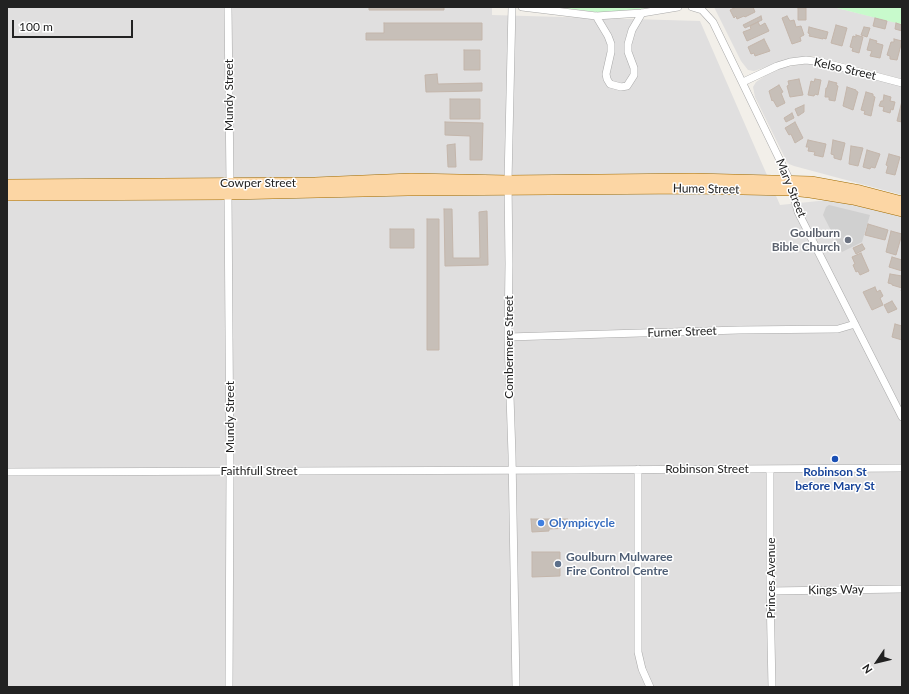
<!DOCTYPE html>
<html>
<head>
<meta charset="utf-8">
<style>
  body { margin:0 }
  #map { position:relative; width:909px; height:694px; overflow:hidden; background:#f2efe9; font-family:Lato,sans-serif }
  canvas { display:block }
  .frame { position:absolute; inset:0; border:8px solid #222; pointer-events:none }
  .north { position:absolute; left:857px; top:642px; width:40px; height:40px; -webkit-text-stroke:3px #fff; paint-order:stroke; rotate:235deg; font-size:11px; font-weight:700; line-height:16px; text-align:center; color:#222 }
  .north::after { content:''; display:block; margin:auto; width:14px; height:18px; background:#222; clip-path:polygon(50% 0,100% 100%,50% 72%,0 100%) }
  .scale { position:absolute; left:12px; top:20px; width:121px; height:18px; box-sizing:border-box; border:2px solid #222; border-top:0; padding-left:5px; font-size:12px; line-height:14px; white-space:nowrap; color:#222; -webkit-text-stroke:3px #fff; paint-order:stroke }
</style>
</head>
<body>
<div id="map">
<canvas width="909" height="694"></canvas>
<div class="frame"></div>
<div class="north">N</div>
<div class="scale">100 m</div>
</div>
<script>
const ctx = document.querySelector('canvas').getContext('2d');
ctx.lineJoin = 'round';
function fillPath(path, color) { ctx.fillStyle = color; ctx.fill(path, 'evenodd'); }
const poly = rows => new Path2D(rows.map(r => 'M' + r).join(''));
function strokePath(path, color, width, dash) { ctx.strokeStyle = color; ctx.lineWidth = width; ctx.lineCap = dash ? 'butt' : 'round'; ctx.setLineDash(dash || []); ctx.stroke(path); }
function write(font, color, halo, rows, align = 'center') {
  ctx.font = font + ' Lato,sans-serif'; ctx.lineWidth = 3; ctx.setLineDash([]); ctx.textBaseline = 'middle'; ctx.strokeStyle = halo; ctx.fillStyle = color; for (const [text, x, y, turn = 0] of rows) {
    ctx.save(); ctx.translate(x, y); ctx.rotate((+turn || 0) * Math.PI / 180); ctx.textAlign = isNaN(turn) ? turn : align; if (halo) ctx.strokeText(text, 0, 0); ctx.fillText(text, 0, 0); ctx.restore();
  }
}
const residential = poly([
  [7,7,492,7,492,15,700,21,780,205,828,200,851,203,902,217,902,687,7,687],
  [714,7,833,7,902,24,902,79,835,61,813,56,793,58,754,71,748,70,741,61],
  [803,64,817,64,902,85,902,195,794,166,789,164,787,162,755,97,753,87,756,82,765,76,782,68]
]);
const religious = poly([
  [829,205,870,215,862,242,842,252,823,215,826,207]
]);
const park = poly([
  [556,7,656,7,612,12,596,12],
  [833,7,902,7,902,24,892,22]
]);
const building = poly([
  [369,7,444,7,444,10,369,10,369,7],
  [736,7,753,7,755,12,745,17,744,16,737,19,736,16,734,18,730,10,736,7],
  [798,8,806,8,806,20,798,20,798,8],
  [761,16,762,20,745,28,743,25,761,16],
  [787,16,790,21,794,20,796,27,801,26,804,35,800,37,801,41,792,44,782,18,787,16],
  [875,18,887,21,885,29,873,26,875,18],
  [758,22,760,26,765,23,769,31,747,41,743,32,751,29,750,26,758,22],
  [384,23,482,23,482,40,366,40,366,33,384,33,384,23],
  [896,23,902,25,902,31,895,29,896,23],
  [836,25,847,28,842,46,831,43,836,25],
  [809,27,828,32,826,39,823,38,823,39,809,36,810,34,808,33,809,27],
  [864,27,870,28,867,37,861,35,864,27],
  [856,35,863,37,859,53,852,51,853,48,850,47,853,36,856,37,856,35],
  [764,39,770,51,755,56,754,53,751,54,748,47,764,39],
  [870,39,877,41,876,43,883,45,880,58,870,56,872,51,867,50,870,39],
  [894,39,902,41,897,60,890,59,890,56,887,55,891,42,894,42,894,39],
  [464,50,480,50,480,70,464,70,464,50],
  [437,74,438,84,482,83,482,91,426,92,425,75,437,74],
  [799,79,803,95,790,97,787,86,789,85,788,81,799,79],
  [815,79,821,80,818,95,815,94,814,96,808,95,811,81,814,82,815,79],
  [829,81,837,83,836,85,838,86,835,101,829,100,829,97,825,97,826,88,827,88,829,81],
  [779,85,783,92,781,93,785,103,777,107,773,100,772,101,769,91,779,85],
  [847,87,856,90,856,91,858,92,853,110,843,106,847,87],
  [866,92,873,94,873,96,875,97,871,116,864,114,865,111,861,110,866,92],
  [884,95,891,97,890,101,895,102,893,110,891,109,890,113,883,111,884,107,879,106,881,101,883,101,884,95],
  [450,99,480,99,480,119,450,119,450,99],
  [902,101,902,122,897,121,902,101],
  [804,105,804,112,798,116,795,109,804,105],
  [792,113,794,118,786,122,784,118,792,113],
  [445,122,483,123,482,160,470,160,470,136,445,135,445,122],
  [795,122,803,138,795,143,791,134,789,135,785,128,795,122],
  [808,140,826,144,823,157,814,155,815,152,808,151,809,147,806,147,808,140],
  [833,140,845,143,841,160,834,158,834,155,831,154,833,140],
  [455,144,456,167,448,167,447,145,455,144],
  [851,146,863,148,858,166,849,164,851,146],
  [867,150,880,154,875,168,871,167,870,169,863,167,867,150],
  [889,154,900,157,895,175,886,173,888,166,886,165,889,154],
  [444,209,452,209,453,258,480,258,479,212,487,211,488,265,445,266,444,209],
  [427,219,439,219,439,350,427,350,427,219],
  [868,224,888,230,885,240,865,235,868,224],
  [390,229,414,229,414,248,390,248,390,229],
  [891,231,902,234,896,255,886,252,891,231],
  [862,244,865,249,856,254,853,248,862,244],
  [861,253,869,271,860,275,858,271,856,272,853,265,855,264,852,257,861,253],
  [892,257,902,260,902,271,889,267,892,257],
  [890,274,902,276,902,292,901,291,902,288,892,285,892,284,888,283,890,274],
  [875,287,877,292,880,290,883,296,880,298,883,305,872,310,863,292,875,287],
  [892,301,897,309,888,313,884,305,892,301],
  [895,324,902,326,902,340,892,337,895,324],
  [531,519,568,519,568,528,549,529,549,531,532,532,531,519],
  [532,552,560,552,560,576,532,577,532,552]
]);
const minor = poly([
  [228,7,230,183],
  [512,7,508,181,509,264,508,337,512,455,516,687],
  [522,7,596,16,642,13,678,7],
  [692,7,702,10,713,22,790,181,798,212,902,417],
  [596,16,608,36,611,44,611,52,606,74,607,79,610,84,621,87,627,86,634,75,634,68,628,52,628,44,632,30,642,13],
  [743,82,777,66,790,62,806,60,822,62,902,83],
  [228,194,230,471,229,687],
  [508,337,739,330,838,329,855,324],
  [638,469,638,652,642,669,650,687],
  [770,469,770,591,772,687],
  [7,472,576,470,902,468],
  [770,591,902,589]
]);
const primary = poly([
  [7,185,315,183,411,179,508,181,694,179,811,182,860,191,902,202],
  [7,195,228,194,408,190,694,188,791,190,810,192,853,199,902,211]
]);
const markers = [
  [848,240,4,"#6b7280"],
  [835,459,4,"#1a4fb4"],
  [541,523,4,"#3f7fe0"],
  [558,564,4,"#5c6f8a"]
];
const streetNames = [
  ["Kelso Street",845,69,13],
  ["Mundy Street",229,95,-90],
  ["Cowper Street",258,183],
  ["Mary Street",791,188,68],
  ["Hume Street",706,189,1],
  ["Furner Street",682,332,-2],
  ["Combermere Street",509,347,-90],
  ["Mundy Street",230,417,-90],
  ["Robinson Street",707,469],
  ["Faithfull Street",259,471],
  ["Princes Avenue",771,578,-90],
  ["Kings Way",836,590,-1]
];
const worshipNames = [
  ["Goulburn",840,233],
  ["Bible Church",840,247]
];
const transitNames = [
  ["Robinson St",835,472],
  ["before Mary St",835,486]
];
const shopNames = [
  ["Olympicycle",549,523]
];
const serviceNames = [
  ["Goulburn Mulwaree",566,557],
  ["Fire Control Centre",566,571]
];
fillPath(residential, '#e0dfdf');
fillPath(religious, '#d0d0d0');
fillPath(park, '#c8facc');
fillPath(building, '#c7bfb8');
strokePath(building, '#c4b6ab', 1);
strokePath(minor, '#a9a9a9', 8);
strokePath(primary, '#a06b00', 12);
strokePath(minor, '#fff', 7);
strokePath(primary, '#fcd6a4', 11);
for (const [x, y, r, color] of markers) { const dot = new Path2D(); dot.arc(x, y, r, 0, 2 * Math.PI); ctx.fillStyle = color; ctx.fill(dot); strokePath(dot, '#fff', 1.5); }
write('12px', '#222', '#fff', streetNames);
write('bold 12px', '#5b616d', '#fff', worshipNames, 'right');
write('bold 12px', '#164399', '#fff', transitNames);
write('bold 12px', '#366cbe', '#fff', shopNames, 'left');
write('bold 12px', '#4e5e75', '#fff', serviceNames, 'left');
</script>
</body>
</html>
